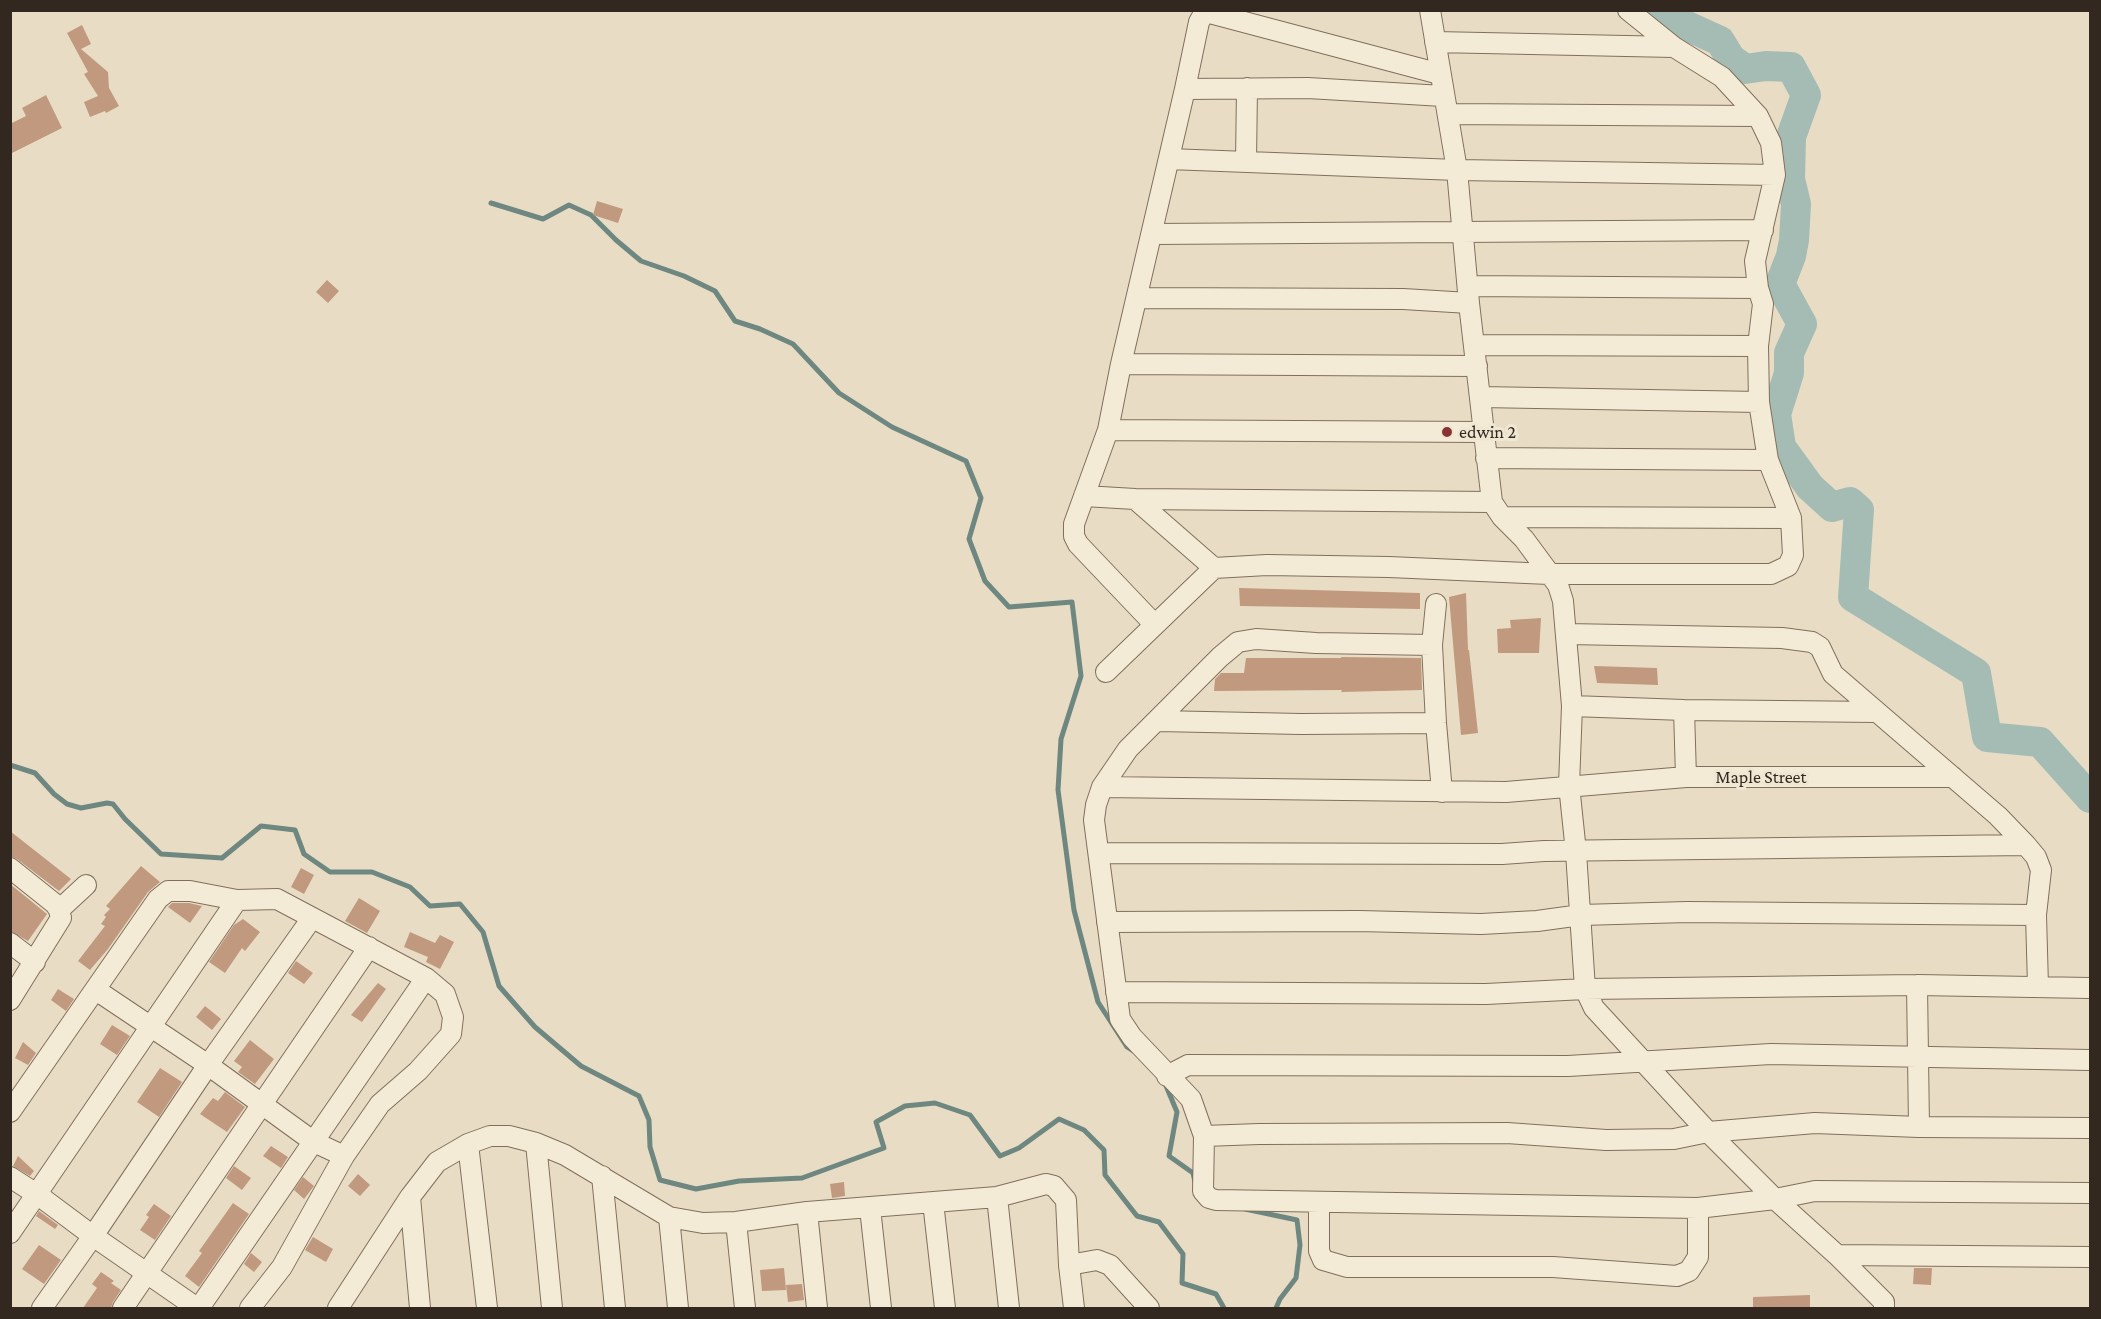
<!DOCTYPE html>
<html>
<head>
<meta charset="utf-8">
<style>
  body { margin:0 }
  #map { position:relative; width:2101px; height:1319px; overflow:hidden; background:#e8ddc4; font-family:"Crimson Pro",serif }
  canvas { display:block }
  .frame { position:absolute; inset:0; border:12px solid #32281f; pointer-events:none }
</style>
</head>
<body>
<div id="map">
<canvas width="2101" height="1319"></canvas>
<div class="frame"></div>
</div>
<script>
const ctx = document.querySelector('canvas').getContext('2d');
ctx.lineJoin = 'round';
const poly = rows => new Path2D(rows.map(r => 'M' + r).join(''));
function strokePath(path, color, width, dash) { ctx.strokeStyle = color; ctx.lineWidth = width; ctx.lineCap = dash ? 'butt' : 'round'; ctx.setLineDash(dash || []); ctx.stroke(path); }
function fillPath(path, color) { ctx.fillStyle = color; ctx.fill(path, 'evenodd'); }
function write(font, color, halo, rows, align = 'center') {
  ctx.font = font + ' "Crimson Pro",serif'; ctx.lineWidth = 6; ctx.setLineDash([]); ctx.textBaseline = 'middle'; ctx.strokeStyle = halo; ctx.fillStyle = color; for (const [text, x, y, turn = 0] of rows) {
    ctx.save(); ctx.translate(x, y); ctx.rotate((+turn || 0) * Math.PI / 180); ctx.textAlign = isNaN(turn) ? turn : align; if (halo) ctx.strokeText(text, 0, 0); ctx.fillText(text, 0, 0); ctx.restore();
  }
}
const stream = poly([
  [491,203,543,219,569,205,591,215,616,240,641,261,684,276,715,291,735,321,760,329,793,344,839,393,892,427,966,461,981,498,969,539,985,581,1009,607,1072,602,1081,676,1061,739,1058,790,1074,910,1098,1002,1127,1047,1135,1052],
  [10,765,35,773,54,794,67,804,81,808,107,803,113,804,125,819,161,854,222,858,261,826,295,830,304,854,330,872,372,872,410,887,430,906,460,904,483,932,499,986,535,1027,581,1066,639,1096,649,1120,650,1147,660,1180,696,1189,739,1181,802,1178,884,1148,876,1122,905,1106,935,1103,970,1115,1000,1156,1019,1148,1059,1119,1084,1130,1104,1150,1105,1175,1137,1216,1159,1222,1183,1254,1182,1283,1216,1294,1224,1308],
  [1164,1081,1177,1112,1169,1156,1193,1173,1195,1182],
  [1245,1209,1297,1220,1300,1245,1296,1278,1280,1299,1276,1308]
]);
const river = poly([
  [1652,10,1720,41,1731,59,1745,69,1766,66,1791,67,1806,95,1791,137,1790,179,1796,204,1794,240,1791,256,1780,284,1802,324,1789,353,1789,373,1776,414,1781,447,1810,487,1832,507,1850,502,1859,510,1853,597,1976,673,1987,737,2040,742,2090,798]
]);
const building = poly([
  [82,25,91,44,81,49,108,72,109,88,119,106,106,113,105,111,90,117,84,102,98,96,84,74,88,72,67,33],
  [46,95,62,128,10,154,10,124,26,116,22,108],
  [597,201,623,209,618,223,593,215],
  [327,280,339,291,328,303,316,292],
  [1239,588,1420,593,1420,609,1240,606],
  [1466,593,1468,650,1469,650,1478,733,1461,735,1449,597],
  [1541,618,1539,653,1498,653,1497,629,1511,628,1510,620],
  [1341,657,1421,658,1422,690,1341,692,1342,690,1214,691,1215,679,1221,673,1244,673,1246,658,1341,658],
  [1594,666,1657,668,1658,685,1597,683],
  [10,831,71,879,59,891,17,859,10,856],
  [141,866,160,882,148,892,108,949,90,970,78,961,105,926,101,924,106,917,104,915,110,909,106,906],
  [301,868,314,875,304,894,291,887],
  [10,884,47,914,28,941,10,931],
  [359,898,380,911,367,933,345,921],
  [172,903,189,903,202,906,190,923,168,907],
  [243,919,260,932,245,951,242,948,225,973,209,962,234,925],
  [410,932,435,943,440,935,454,942,440,969,426,962,428,957,404,947],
  [296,961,313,973,304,984,288,973],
  [378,983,386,989,362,1022,351,1015],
  [58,989,74,999,66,1011,51,1000],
  [205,1006,221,1019,212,1030,196,1017],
  [112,1025,130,1036,117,1055,100,1044],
  [250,1040,274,1059,255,1084,238,1072,242,1067,234,1061],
  [23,1042,36,1053,28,1065,15,1058],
  [160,1068,182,1082,159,1117,137,1102],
  [225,1092,245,1107,227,1132,200,1114,213,1098,218,1101],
  [271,1146,288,1157,281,1168,263,1156],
  [18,1156,34,1171,30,1176,13,1166],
  [234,1166,251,1178,242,1190,226,1178],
  [358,1174,370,1185,360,1196,348,1186],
  [303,1177,314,1186,304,1199,294,1190],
  [844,1182,845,1196,832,1198,830,1184],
  [233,1203,249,1214,199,1287,185,1276,202,1253,199,1251],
  [154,1204,171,1216,155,1240,140,1230,149,1217,146,1215],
  [39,1211,58,1225,55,1229,36,1216],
  [313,1237,333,1249,326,1262,305,1250],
  [39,1245,61,1260,44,1284,22,1269],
  [251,1253,262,1262,254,1272,244,1264],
  [784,1268,786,1290,762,1291,760,1270],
  [1914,1268,1932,1268,1931,1285,1913,1284],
  [101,1272,114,1281,111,1283,121,1290,113,1302,111,1308,83,1308,97,1288,92,1284],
  [802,1284,804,1300,788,1302,786,1285],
  [1810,1295,1810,1308,1753,1308,1753,1297]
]);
const minor = poly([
  [1430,10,1457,170,1469,303,1492,502,1502,517,1524,539,1558,585,1563,601,1572,706,1569,785,1576,852,1585,989,1594,1008,1708,1132,1775,1199,1837,1255,1884,1302,1884,1308],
  [1435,42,1674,47],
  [1440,74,1210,13,1203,15,1199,22,1185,89,1308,88,1443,96],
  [1448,114,1758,116],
  [1169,159,1457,170,1775,175],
  [1246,162,1247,88],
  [1152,234,1763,230],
  [1468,286,1758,288],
  [1137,298,1403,299,1469,303],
  [1474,345,1758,346],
  [1121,364,1477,366],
  [1481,397,1759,402],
  [1108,430,1484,432],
  [1486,458,1768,460],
  [1084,496,1135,499,1214,568,1267,565,1389,567,1549,574,1771,574,1788,566,1793,555,1791,518,1768,460,1759,402,1758,346,1763,304,1758,288,1755,261,1775,175,1771,143,1758,116,1722,77,1674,47,1628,10],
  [1135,499,1492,502],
  [1502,517,1791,518],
  [1436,604,1432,645,1436,723,1442,792],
  [1155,625,1078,544,1074,536,1074,524,1108,430,1121,364,1185,89],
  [1567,634,1782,638,1812,642,1820,647,1833,674,1998,816,2026,845],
  [1432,645,1316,643,1256,639,1238,642,1220,657,1128,749,1102,787,1096,805,1094,820,1120,1019,1132,1037,1191,1099,1204,1136,1203,1191,1209,1198,1216,1200,1698,1208,1775,1199,1815,1191,2090,1193],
  [1106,672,1214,568],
  [1572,706,1684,710,1877,712],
  [1684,710,1686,777],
  [1158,721,1301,724,1436,723],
  [1102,787,1506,792,1686,777,1953,777],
  [1099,853,1502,854,1544,851,2026,845,2036,857,2041,870,2036,915,2038,986],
  [10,868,55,904,59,910,61,918,10,1000],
  [59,910,86,885],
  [1107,922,1359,921,1481,924,1537,921,1581,915,1687,912,2036,915],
  [10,943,35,962],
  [1917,985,1919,1127],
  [96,990,208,1065,314,1142,344,1156],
  [1116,992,1486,994,1585,989,1917,985,2090,988],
  [1167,1076,1188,1065,1568,1066,1771,1054,2090,1060],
  [10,1112,158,899,168,891,190,891,237,900,277,899,426,978,445,994,453,1017,451,1034,418,1071,380,1104,344,1156,282,1267,250,1308],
  [1204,1136,1259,1134,1507,1133,1606,1140,1674,1139,1708,1132,1815,1123,1919,1127,2090,1128],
  [536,1143,552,1308],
  [468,1144,487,1308],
  [602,1176,615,1308],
  [10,1177,38,1195,93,1236,197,1308],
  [410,1197,420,1308],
  [997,1197,1009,1308],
  [933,1202,945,1308],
  [1319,1202,1319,1251,1323,1260,1347,1267,1553,1267,1677,1276,1689,1271,1698,1257,1698,1208],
  [870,1208,881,1308],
  [807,1212,817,1308],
  [669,1217,678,1308],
  [736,1222,745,1308],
  [10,1233,237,900],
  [1837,1255,2090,1257],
  [1069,1265,1097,1260,1110,1265,1149,1308],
  [42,1308,93,1236,208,1065,312,918],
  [123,1308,369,947],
  [199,1308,426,978],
  [338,1308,410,1197,437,1162,468,1144,490,1136,509,1136,536,1143,565,1155,669,1217,703,1223,736,1222,807,1212,997,1197,1046,1184,1054,1186,1066,1200,1069,1265,1074,1308]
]);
const markers = [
  [1447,432,6,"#883436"]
];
const poiNames = [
  ["edwin 2",1459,432]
];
const streetNames = [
  ["Maple Street",1761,777]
];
strokePath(stream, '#6e8881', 5);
strokePath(river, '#a5bcb5', 30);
fillPath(building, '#c1997e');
strokePath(minor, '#806f5d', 22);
strokePath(minor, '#f4ebd6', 20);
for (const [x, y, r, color] of markers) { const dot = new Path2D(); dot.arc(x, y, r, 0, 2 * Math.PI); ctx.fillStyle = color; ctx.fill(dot); strokePath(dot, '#f0e7d3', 2); }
write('18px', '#32281f', '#f0e7d3', poiNames, 'left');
write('18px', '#32281f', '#f0e7d3', streetNames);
</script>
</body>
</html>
